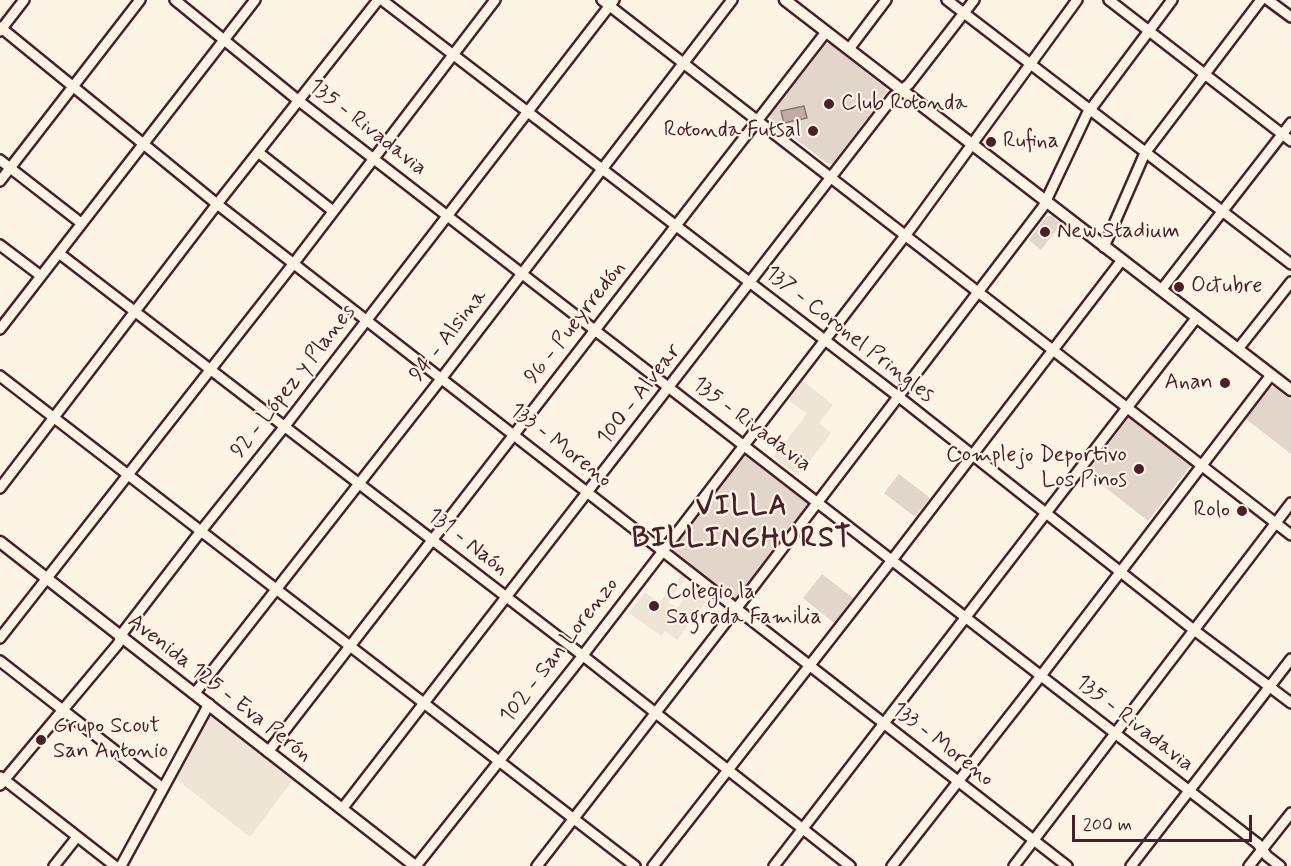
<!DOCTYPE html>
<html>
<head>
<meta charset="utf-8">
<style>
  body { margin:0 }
  #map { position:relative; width:1291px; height:866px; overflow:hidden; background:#fcf5e5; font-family:Mynerve,sans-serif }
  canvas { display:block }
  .scale { position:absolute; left:1072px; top:815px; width:180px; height:27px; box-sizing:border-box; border:3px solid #4a1f2b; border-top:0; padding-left:8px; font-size:18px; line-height:21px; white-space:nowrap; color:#4a1f2b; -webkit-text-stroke:4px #fcf5e5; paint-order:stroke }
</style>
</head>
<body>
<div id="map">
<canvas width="1291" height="866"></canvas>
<div class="scale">200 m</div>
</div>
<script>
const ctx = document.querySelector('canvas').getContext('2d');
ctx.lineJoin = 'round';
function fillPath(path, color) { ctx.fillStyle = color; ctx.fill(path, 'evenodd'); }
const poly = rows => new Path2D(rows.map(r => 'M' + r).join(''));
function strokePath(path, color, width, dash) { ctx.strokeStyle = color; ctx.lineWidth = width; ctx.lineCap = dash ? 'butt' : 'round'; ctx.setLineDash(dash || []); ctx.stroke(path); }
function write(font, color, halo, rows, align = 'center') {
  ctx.font = font + ' Mynerve,sans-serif'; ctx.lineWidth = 4.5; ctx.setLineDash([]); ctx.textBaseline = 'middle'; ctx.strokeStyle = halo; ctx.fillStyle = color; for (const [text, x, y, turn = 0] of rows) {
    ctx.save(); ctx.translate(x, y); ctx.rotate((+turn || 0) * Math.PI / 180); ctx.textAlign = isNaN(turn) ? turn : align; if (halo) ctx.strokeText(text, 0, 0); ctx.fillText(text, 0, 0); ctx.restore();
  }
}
const built = poly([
  [803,381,833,405,819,423,831,433,798,476,773,457,807,414,788,400],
  [681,575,686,578,668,602,677,608,694,585,710,597,677,640,665,631,661,636,629,613,645,592,659,603],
  [210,716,293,780,250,837,176,779]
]);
const green = poly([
  [826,44,830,44,886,88,887,92,832,164,828,164,771,120,770,116],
  [1047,216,1051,216,1061,224,1041,250,1029,240],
  [1274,387,1291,400,1291,454,1246,419,1270,388],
  [1129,417,1191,465,1148,521,1087,473],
  [744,449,813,501,737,602,733,601,669,551],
  [899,474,930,498,915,517,884,493],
  [822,574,853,598,834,623,803,598]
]);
const water = poly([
  [804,106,807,118,784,123,781,111,804,106]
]);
const minor = poly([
  [175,0,299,101,1258,844,1267,856,1280,866],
  [382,0,899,397,1194,630,1291,703],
  [602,0,1291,535],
  [947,0,1291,264],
  [1109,0,1291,141],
  [1268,0,1291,17],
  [0,27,217,204,1067,866],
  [0,31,24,0],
  [849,49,886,0],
  [258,152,333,211],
  [0,160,81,223],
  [0,181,140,0],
  [0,245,41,276],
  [1104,247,1145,153,1261,0],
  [60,254,582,655,850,866],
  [1162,289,1291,123],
  [0,329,255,0],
  [1238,349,1291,282],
  [0,376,635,866],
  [0,488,217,204,378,0],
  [0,638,294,263,495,0],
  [0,661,163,788],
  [195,693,441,379,732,0],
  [268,752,826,32],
  [1,777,115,866],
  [0,785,118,644,124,631,201,531,285,426,614,0],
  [342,809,893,97,909,84,974,0],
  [54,866,77,837],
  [121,866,209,704],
  [416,866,577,663,914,224,1077,0],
  [537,866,753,587,1043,207,1087,114,1172,0],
  [653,866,892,560,1122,260],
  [774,866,1197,317],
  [892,866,1040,677,1271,375],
  [1014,866,1291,503],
  [1131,866,1291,659],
  [1249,866,1291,813]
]);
const major = poly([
  [785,0,1291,390],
  [0,542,415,866]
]);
const markers = [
  [829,104,6,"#4a1f2b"],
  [813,131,6,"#4a1f2b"],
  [991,142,6,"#4a1f2b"],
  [1045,232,6,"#4a1f2b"],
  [1179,287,6,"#4a1f2b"],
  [1225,383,6,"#4a1f2b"],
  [1139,469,6,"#4a1f2b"],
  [1242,511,6,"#4a1f2b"],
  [654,606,6,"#4a1f2b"],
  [41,740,6,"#4a1f2b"]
];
const poiNames = [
  ["Club Rotonda",841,104],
  ["Rotonda Futsal",801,131,"right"],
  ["Rufina",1003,142],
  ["New Stadium",1057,232],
  ["Octubre",1191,287],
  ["Anan",1213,383,"right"],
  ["Complejo Deportivo",1127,456,"right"],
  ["Los Pinos",1127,481,"right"],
  ["Rolo",1230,511,"right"],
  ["Colegio la",666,593],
  ["Sagrada Familia",666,618],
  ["Grupo Scout",53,727],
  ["San Antonio",53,752]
];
const streetNames = [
  ["135 - Rivadavia",367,128,38],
  ["96 - Pueyrredón",576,323,-52],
  ["137 - Coronel Pringles",849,335,38],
  ["94 - Alsina",449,336,-52],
  ["92 - López y Planes",294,382,-52],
  ["100 - Alvear",640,395,-52],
  ["135 - Rivadavia",751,425,37],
  ["133 - Moreno",560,446,38],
  ["131 - Naón",467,543,38],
  ["102 - San Lorenzo",560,651,-52],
  ["Avenida 125 - Eva Perón",219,689,38],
  ["135 - Rivadavia",1134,724,38],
  ["133 - Moreno",942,745,38]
];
const districtNames = [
  ["VILLA",742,508],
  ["BILLINGHURST",742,540]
];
fillPath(built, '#eee5d7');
fillPath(green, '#e2d5ca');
fillPath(water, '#c0aca5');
strokePath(water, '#917474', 1.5);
strokePath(minor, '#4a1f2b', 14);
strokePath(major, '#4a1f2b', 15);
strokePath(minor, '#fcf5e5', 9);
strokePath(major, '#fcf5e5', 10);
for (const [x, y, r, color] of markers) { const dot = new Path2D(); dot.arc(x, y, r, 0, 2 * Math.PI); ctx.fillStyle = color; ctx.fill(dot); strokePath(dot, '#fcf5e5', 2); }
write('22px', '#4a1f2b', '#fcf5e5', poiNames, 'left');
write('22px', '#4a1f2b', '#fcf5e5', streetNames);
ctx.letterSpacing = '1.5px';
write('bold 28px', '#4a1f2b', '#fcf5e5', districtNames);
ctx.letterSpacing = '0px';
</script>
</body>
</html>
